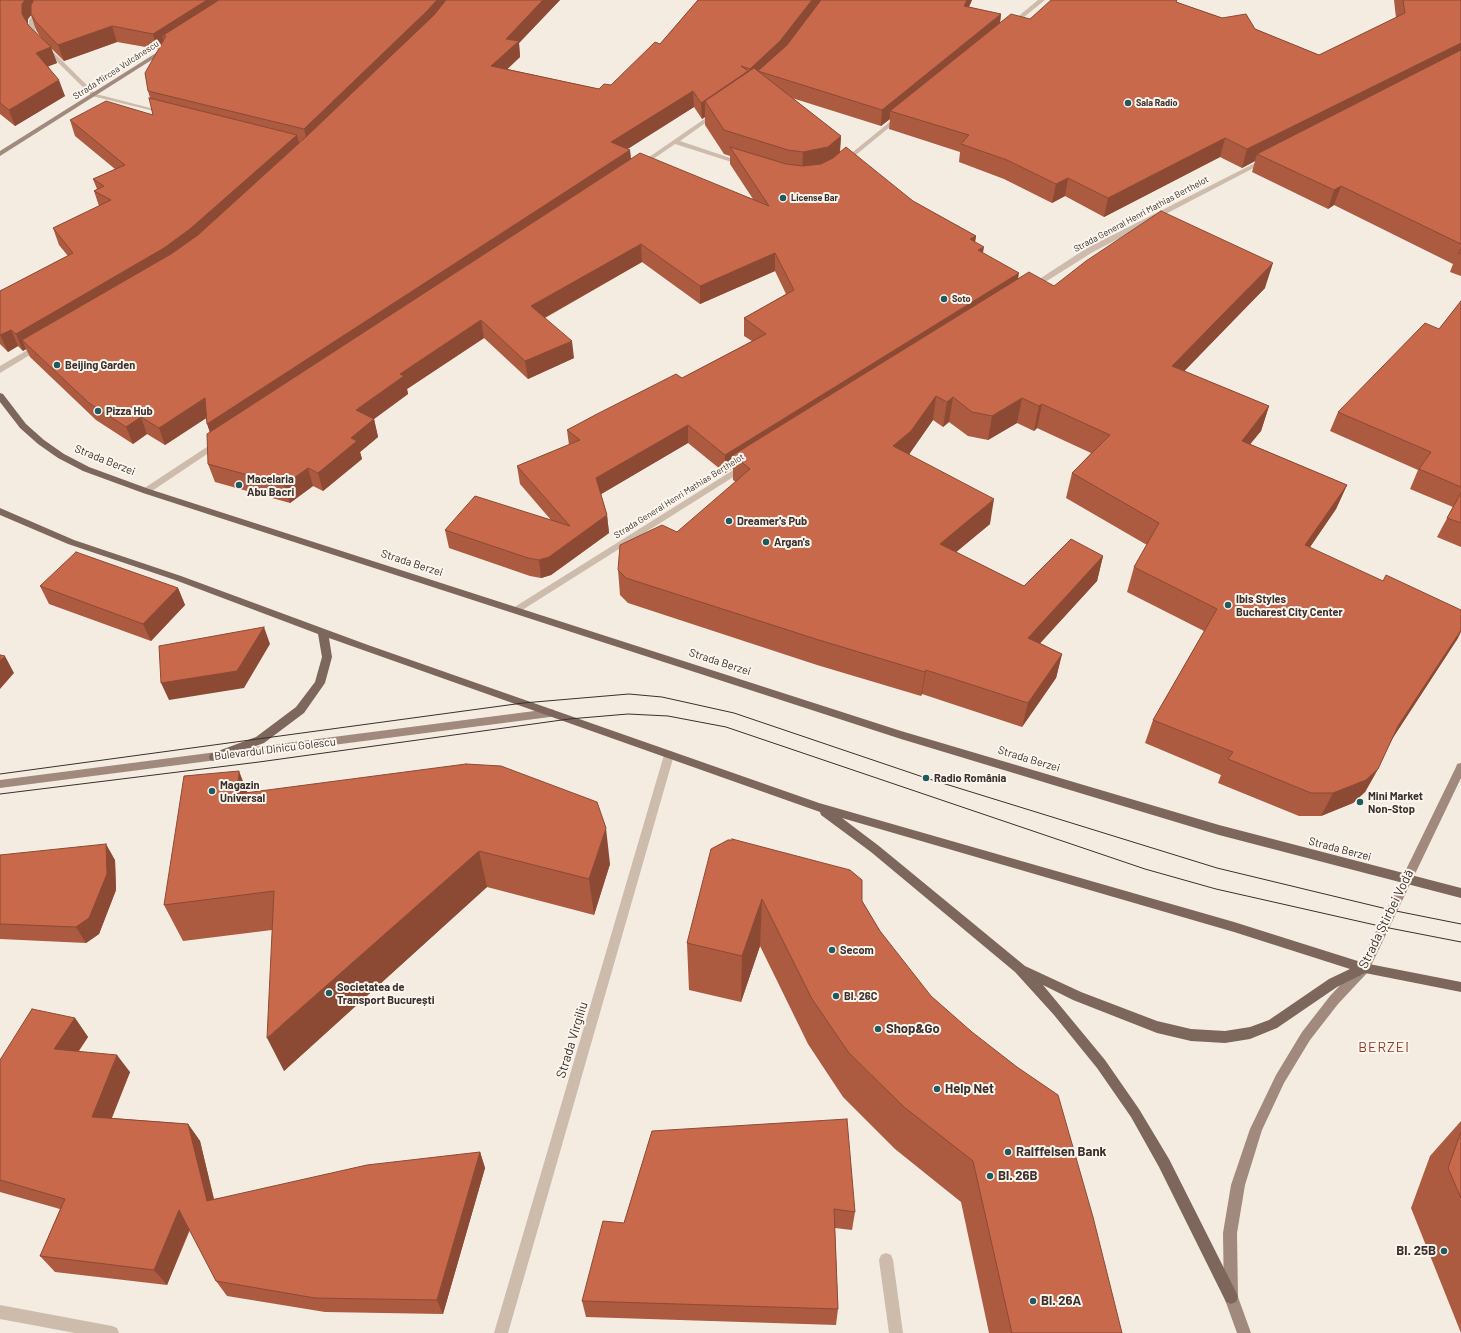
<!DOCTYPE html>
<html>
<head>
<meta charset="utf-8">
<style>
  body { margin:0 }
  canvas { display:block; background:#f4ebe1 }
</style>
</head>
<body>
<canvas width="1461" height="1333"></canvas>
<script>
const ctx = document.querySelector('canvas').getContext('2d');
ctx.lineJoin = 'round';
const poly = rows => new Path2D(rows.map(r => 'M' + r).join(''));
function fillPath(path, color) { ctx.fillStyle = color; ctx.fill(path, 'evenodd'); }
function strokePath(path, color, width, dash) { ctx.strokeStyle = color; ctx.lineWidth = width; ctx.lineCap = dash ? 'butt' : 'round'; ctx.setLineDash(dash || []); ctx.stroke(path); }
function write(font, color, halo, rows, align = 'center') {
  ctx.font = font + ' Barlow,sans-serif'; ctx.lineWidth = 4; ctx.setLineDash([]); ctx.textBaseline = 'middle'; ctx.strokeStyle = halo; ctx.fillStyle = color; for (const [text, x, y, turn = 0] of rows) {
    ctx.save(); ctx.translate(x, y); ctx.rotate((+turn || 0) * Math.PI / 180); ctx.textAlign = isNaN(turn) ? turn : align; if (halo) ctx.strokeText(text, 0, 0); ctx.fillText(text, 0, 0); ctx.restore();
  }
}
const lane = poly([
  [886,1253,891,1255,893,1260,903,1333,889,1333,879,1260,881,1255,886,1253]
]);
const street = poly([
  [46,0,53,0,40,12,35,20,35,30,40,39,96,94,166,112,166,114,92,96,36,41,29,30,29,20,36,10,46,0],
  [1038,0,1045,0,1013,26,1009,26,1009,24,1038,0],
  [716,111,719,113,718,114,680,141,745,163,745,165,741,165,675,144,643,166,639,166,639,164,716,111],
  [897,116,902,117,846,163,842,163,842,161,897,116],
  [1265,158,1268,160,1267,161,1093,252,1034,289,1028,289,1027,287,1087,248,1265,158],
  [36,345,42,345,43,347,0,373,0,366,36,345],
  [219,439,223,442,222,444,149,493,143,493,142,491,143,489,219,439],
  [743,464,746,465,747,467,746,469,519,612,513,612,511,610,513,608,743,464],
  [669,751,673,752,674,755,508,1333,494,1333,664,755,665,752,669,751],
  [0,1305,112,1326,117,1328,119,1333,75,1333,0,1319,0,1305]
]);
const secondary = poly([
  [164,48,169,49,0,156,0,151,164,48],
  [550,709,554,710,555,713,554,716,550,717,0,788,0,780,550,709],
  [1461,763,1461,778,1368,972,1338,1004,1310,1040,1284,1083,1262,1130,1245,1185,1237,1233,1238,1297,1251,1333,1237,1333,1224,1297,1223,1233,1231,1185,1250,1129,1276,1075,1302,1032,1330,996,1360,964,1456,767,1457,764,1461,763]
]);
const primary = poly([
  [0,393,3,394,26,424,44,440,64,454,89,467,149,489,901,731,1219,825,1461,888,1461,898,1219,835,901,739,143,493,83,471,58,458,38,444,20,428,0,402,0,393],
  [0,508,74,540,181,576,368,645,819,803,1234,922,1364,963,1461,982,1461,992,1365,973,1337,987,1277,1028,1250,1039,1225,1043,1191,1041,1157,1033,1073,1000,1043,985,1105,1060,1139,1109,1169,1159,1236,1292,1238,1297,1236,1302,1231,1304,1226,1302,1159,1167,1131,1117,1097,1068,1054,1015,1015,972,871,852,821,815,820,812,329,638,332,657,325,683,304,713,264,743,214,761,210,760,209,757,210,754,256,737,296,707,315,682,322,657,318,634,175,580,68,544,0,515,0,508],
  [842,818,1234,932,1350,969,1329,979,1269,1020,1250,1027,1225,1031,1191,1029,1157,1021,1081,992,1025,966,879,846,842,818]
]);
const tram = poly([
  [0,774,523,703,629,694,662,697,734,713,926,778,1217,868,1391,910,1461,924],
  [0,794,259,762,569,719,628,714,668,716,726,727,1145,869,1216,889,1384,927,1461,942]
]);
const wall = poly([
  [0,0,560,0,519,43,520,57,507,69,599,89,611,85,660,44,698,0,972,0,969,7,1001,14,1000,23,1030,19,1176,2,1255,29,1319,55,1396,18,1394,0,1461,0,1461,276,1450,272,1453,264,1334,205,1328,209,1252,172,1255,161,1242,168,1220,157,1104,217,1065,196,1052,203,1004,179,959,162,960,152,889,129,890,119,881,126,792,98,841,136,840,153,913,201,976,236,975,242,983,253,1018,279,1054,286,1265,288,1184,371,1269,406,1261,431,1250,444,1347,485,1336,509,1310,547,1458,638,1392,739,1378,769,1365,792,1353,803,1321,816,1299,816,1218,783,1221,775,1145,743,1153,720,1204,631,1127,592,1134,567,1147,545,1066,498,1072,473,1091,453,1037,428,1034,431,1017,423,988,440,968,436,949,422,943,427,933,420,909,454,990,524,956,552,1024,586,1103,556,1097,581,1040,643,1062,654,1056,678,1022,727,922,694,921,696,817,665,628,603,620,595,618,570,677,532,736,482,733,480,733,468,725,473,688,443,601,494,607,515,609,533,551,575,541,578,530,576,449,548,445,530,551,520,520,484,517,466,569,445,567,430,682,378,752,341,744,336,744,318,786,294,775,271,700,304,642,262,545,318,574,358,528,379,484,338,407,389,408,394,374,419,378,437,360,452,362,459,323,491,313,486,290,503,215,482,208,464,210,433,206,418,165,445,147,434,133,444,96,420,30,357,26,349,23,351,18,346,8,352,0,344,0,291,68,256,59,245,53,228,99,206,94,191,97,189,93,179,115,169,75,136,70,120,153,115,150,98,148,91,160,48,157,49,117,42,64,61,51,48,57,63,48,66,65,96,15,126,0,114],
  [31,15,36,30,41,38,29,26,28,24,28,19],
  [694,107,702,119,705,117,705,125,724,154,730,156,730,164,753,199,631,159,630,150,627,149],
  [1461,301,1461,547,1437,537,1453,507,1410,489,1418,470,1330,431,1338,412,1439,329],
  [40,586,178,588,185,605,151,641,49,604],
  [248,793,610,864,594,915,487,887,284,1071,272,930,183,941,164,905],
  [732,839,862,901,1122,1333,989,1333,961,1202,895,1149,843,1097,808,1044,760,946,741,1002,689,990,687,943,732,840],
  [0,855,115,860,116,890,99,934,86,943,0,939],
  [75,1018,88,1037,79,1051,130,1072,112,1118,188,1124,200,1141,214,1199,480,1152,485,1168,443,1314,325,1312,227,1296,216,1281,190,1230,167,1285,55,1272,40,1256,60,1209,0,1192,0,1060],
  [1461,1121,1461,1333,1411,1208,1430,1156],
  [652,1131,855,1212,852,1230,835,1228,838,1309,836,1325,586,1317,582,1301,624,1223]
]);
const shadedWall = poly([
  [25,0,44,0,28,19,28,30,22,14,22,4],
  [207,0,235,0,162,36,165,44,157,49,153,34],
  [437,0,453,0,308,145,304,129],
  [543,0,560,0,519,43,520,57,494,82,491,66,506,39],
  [812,0,823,0,780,57,758,71,750,85,750,69],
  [967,0,972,0,962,22,964,6],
  [1001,14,999,30,890,111,890,119,881,126,882,110],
  [112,26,117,42,64,61,58,45],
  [1461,43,1461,58,1257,154,1255,161,1242,168,1247,149],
  [51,47,57,63,42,69,36,53],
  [748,71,748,87,705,101,705,117,702,119,701,103],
  [59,80,65,96,15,126,9,110],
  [693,91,694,107,612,159,611,142],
  [297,135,301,151,195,246,22,340,26,349,23,351,16,334],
  [841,136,839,160,802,176,803,152],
  [1225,138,1220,157,1104,217,1108,198],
  [630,150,631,167,213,441,207,424],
  [1068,178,1065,196,1052,203,1056,184],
  [1341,186,1334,205,1328,209,1334,190],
  [976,236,973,254,970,239],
  [641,244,642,262,533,324,531,306],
  [984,247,981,264,978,250],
  [775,253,775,271,700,304,700,286],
  [1273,263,1265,288,1165,391,1172,366],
  [1019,273,1016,291,733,455,733,468,725,473,725,455],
  [481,320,484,338,407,389,408,394,374,419,378,437,360,452,362,459,323,491,318,473,351,438,356,410,400,374],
  [11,330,18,346,8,352,0,335],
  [572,341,574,358,528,379,525,361],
  [936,396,933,420,908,456,893,446],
  [953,397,949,422,943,427,947,402],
  [205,398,211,415,165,445,159,428],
  [1022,398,1017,423,988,440,992,416],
  [1042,404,1037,428,1034,431,1039,406],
  [1269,406,1261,431,1233,465,1242,441],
  [141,417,147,434,133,444,126,427],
  [688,425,688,443,598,496,596,478],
  [308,468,313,486,290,503,284,485],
  [1347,485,1336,509,1295,569,1305,545],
  [994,499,990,524,937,568,940,544],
  [607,515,609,533,551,575,541,578,539,560],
  [1103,556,1097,581,1023,662,1028,638],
  [178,588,185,605,151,641,143,624],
  [264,627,270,644,244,688,169,700,161,683],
  [1461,630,1461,632,1458,638,1385,750,1398,726],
  [1062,654,1056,678,1022,727,1028,703],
  [5,656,14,673,0,689,0,661],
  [926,670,922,694,921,696,925,672],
  [1378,769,1365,792,1353,803,1321,816,1333,793],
  [239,771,254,809,237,794],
  [606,828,610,864,594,915,589,879],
  [106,844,115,860,116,890,99,934,86,943,76,927],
  [479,851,487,887,284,1071,267,1038],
  [762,899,760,946,741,1002,742,956],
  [75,1018,88,1037,67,1067,54,1049],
  [117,1055,130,1072,105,1134,92,1117],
  [188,1124,200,1141,218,1217,207,1201],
  [480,1152,485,1168,443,1314,437,1300],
  [179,1210,191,1225,167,1285,154,1270]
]);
const building = poly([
  [0,0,25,0,22,4,22,14,29,26,51,47,36,53,59,80,9,110,0,103,0,0],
  [34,0,207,0,153,34,112,26,58,45,36,22,31,14,31,5,34,0],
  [219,0,437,0,427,11,304,129,148,91,145,73,166,36,162,36,219,0],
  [446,0,543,0,506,39,519,41,491,66,599,89,604,84,611,85,655,42,660,44,698,0,812,0,780,41,750,69,741,66,748,71,701,103,693,91,611,142,630,150,207,424,205,398,159,428,141,417,126,427,89,403,22,340,171,254,198,235,308,135,434,15,446,0],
  [821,0,967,0,964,6,1001,14,882,110,758,71,787,45,821,0],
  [1051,0,1177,0,1176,2,1222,18,1246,14,1255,29,1319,55,1405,13,1403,0,1461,0,1461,43,1247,149,1225,138,1108,198,1068,178,1056,184,1007,160,961,144,969,135,890,111,1011,14,1030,19,1051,0],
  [1461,50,1461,244,1341,186,1334,190,1257,154,1461,50],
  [754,68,841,136,828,147,803,152,788,150,724,130,705,101,754,68],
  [149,98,297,135,190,229,164,248,16,334,11,330,0,335,0,291,73,253,53,228,111,200,94,191,104,186,93,179,125,165,70,120,106,101,153,115,149,98],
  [730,147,786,164,803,166,821,164,833,158,846,147,913,201,976,236,970,239,984,247,978,250,1019,273,725,455,688,425,596,478,607,515,549,557,539,560,528,558,445,530,475,496,570,526,517,466,580,440,567,430,597,414,676,374,682,378,766,334,744,318,794,290,775,253,700,286,641,244,531,306,572,341,525,361,481,320,400,374,404,376,356,410,374,419,351,438,357,441,318,473,308,468,284,485,208,464,207,434,640,153,769,206,730,147],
  [1161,211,1273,263,1172,366,1269,406,1242,441,1347,485,1305,545,1383,581,1386,575,1461,610,1461,630,1398,726,1378,769,1366,780,1333,793,1311,793,1228,759,1233,752,1153,720,1217,609,1134,567,1159,523,1072,473,1110,435,1042,404,1039,406,1022,398,992,416,972,412,953,397,947,402,936,396,911,431,893,446,994,499,940,544,1024,586,1071,539,1103,556,1028,638,1062,654,1028,703,926,670,925,672,819,640,626,578,618,570,620,545,662,525,677,532,750,469,733,455,1029,272,1054,286,1086,261,1161,211],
  [1461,249,1461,254,1458,253,1461,249],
  [1461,301,1461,487,1419,469,1431,452,1338,412,1425,323,1439,329,1461,301],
  [1461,493,1461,523,1447,518,1461,493],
  [76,552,178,588,143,624,40,586,76,552],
  [264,627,237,671,161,683,159,646,264,627],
  [0,655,5,656,0,661,0,655],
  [466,764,501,766,597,802,606,828,589,879,479,851,267,1038,274,891,164,905,184,776,239,771,237,794,466,764],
  [732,839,850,870,862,880,862,901,880,931,931,996,972,1032,1017,1067,1058,1095,1093,1217,1122,1333,1012,1333,973,1161,904,1107,849,1053,812,999,762,899,742,956,687,943,711,849,728,840,733,840,732,839],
  [106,844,107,874,89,918,76,927,0,924,0,855,106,844],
  [32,1009,75,1018,54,1049,117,1055,92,1117,188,1124,207,1201,367,1165,480,1152,437,1300,315,1298,216,1281,179,1210,154,1270,40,1256,65,1199,0,1180,0,1060,32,1009],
  [847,1119,855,1212,834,1209,838,1309,582,1301,603,1221,624,1223,652,1131,847,1119],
  [1461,1132,1461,1198,1448,1168,1461,1132]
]);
const markers = [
  [1128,103,4,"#1f5a5e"],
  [783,198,4,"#1f5a5e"],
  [944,299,4,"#1f5a5e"],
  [57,365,4,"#1f5a5e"],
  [98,411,4,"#1f5a5e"],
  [239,485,4,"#1f5a5e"],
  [729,521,4,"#1f5a5e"],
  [766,542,4,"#1f5a5e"],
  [1228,605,4,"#1f5a5e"],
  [926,778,4,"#1f5a5e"],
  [212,791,4,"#1f5a5e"],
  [1360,802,4,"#1f5a5e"],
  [832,950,4,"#1f5a5e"],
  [329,993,4,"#1f5a5e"],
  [836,996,4,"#1f5a5e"],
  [878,1029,4,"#1f5a5e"],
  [937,1089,4,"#1f5a5e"],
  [1008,1152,4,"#1f5a5e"],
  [990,1176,4,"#1f5a5e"],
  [1444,1251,4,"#1f5a5e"],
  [1033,1301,4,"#1f5a5e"]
];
const farStreetnames = [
  ["Strada Mircea Vulcănescu",116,70,-33],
  ["Strada General Henri Mathias Berthelot",1141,214,-28],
  ["Strada General Henri Mathias Berthelot",679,496,-32]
];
const farPoinames = [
  ["Sala Radio",1136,103],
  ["License Bar",791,198],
  ["Soto",952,299]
];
const poiNames = [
  ["Beijing Garden",65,365],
  ["Pizza Hub",106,411],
  ["Macelaria",247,479],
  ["Abu Bacri",247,492],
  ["Dreamer's Pub",737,521],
  ["Argan's",774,542],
  ["Ibis Styles",1236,599],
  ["Bucharest City Center",1236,612],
  ["Radio România",934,778],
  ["Magazin",220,785],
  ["Universal",220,798],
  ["Mini Market",1368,796],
  ["Non-Stop",1368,809],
  ["Secom",840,950],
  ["Societatea de",337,987],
  ["Transport București",337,1000],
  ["Bl. 26C",844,996]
];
const streetNames = [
  ["Strada Berzei",105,460,22],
  ["Strada Berzei",412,563,18],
  ["Strada Berzei",720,662,18],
  ["Bulevardul Dinicu Golescu",275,749,-7],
  ["Strada Berzei",1029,759,17],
  ["Strada Berzei",1340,849,15]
];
const nearStreetnames = [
  ["Strada Știrbei Vodă",1386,919,-64],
  ["Strada Virgiliu",572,1040,-73]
];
const nearPoinames = [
  ["Shop&Go",886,1029],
  ["Help Net",945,1089],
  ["Raiffeisen Bank",1016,1152],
  ["Bl. 26B",998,1176],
  ["Bl. 25B",1436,1251,"right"],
  ["Bl. 26A",1041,1301]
];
const nearNeighbourhoodnames = [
  ["BERZEI",1384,1047]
];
fillPath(lane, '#cdbbac');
fillPath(street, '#cdbbac');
fillPath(secondary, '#a18a7d');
fillPath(primary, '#7d675c');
strokePath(tram, '#3b302b', 1);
fillPath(wall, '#ac5a40');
fillPath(shadedWall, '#8c4a34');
fillPath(building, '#c8694b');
strokePath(building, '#8c4a34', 1);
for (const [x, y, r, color] of markers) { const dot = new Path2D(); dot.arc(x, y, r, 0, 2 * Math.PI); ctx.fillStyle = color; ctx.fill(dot); strokePath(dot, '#fbf5ee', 1.5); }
write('9px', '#3b302b', '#fbf5ee', farStreetnames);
write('bold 9px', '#3b302b', '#fbf5ee', farPoinames, 'left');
write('bold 11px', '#3b302b', '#fbf5ee', poiNames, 'left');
write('11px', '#3b302b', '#fbf5ee', streetNames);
write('13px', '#3b302b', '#fbf5ee', nearStreetnames);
write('bold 13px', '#3b302b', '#fbf5ee', nearPoinames, 'left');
ctx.letterSpacing = '1px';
write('14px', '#8c3b22', '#fbf5ee', nearNeighbourhoodnames);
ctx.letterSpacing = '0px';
</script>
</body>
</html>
